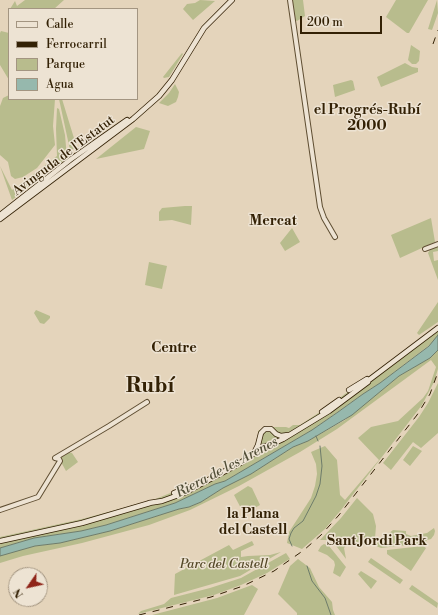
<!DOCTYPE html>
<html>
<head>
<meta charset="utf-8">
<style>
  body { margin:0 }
  #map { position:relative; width:438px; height:615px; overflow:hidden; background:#e4d4bb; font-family:"Libre Bodoni",serif }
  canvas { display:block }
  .legend { position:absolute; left:8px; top:8px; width:130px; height:92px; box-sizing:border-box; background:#ede3d3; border:1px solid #a39581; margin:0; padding:5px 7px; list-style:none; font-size:12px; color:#332105 }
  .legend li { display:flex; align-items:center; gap:8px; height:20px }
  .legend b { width:20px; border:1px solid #a39581 }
  .north { position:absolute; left:8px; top:567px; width:40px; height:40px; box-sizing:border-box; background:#ede3d3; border:1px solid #a39581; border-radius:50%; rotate:236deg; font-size:11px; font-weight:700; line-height:16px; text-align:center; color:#332105 }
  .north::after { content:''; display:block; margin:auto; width:14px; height:18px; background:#8f2418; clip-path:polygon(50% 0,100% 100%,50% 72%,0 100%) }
  .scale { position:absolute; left:300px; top:16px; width:82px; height:18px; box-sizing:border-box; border:2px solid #332105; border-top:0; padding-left:5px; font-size:12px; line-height:14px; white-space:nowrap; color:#332105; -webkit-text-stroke:3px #ede3d3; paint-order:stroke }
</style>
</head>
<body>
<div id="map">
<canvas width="438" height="615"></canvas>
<ul class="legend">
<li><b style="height:5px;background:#ede3d3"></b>Calle</li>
<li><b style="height:5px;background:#332105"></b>Ferrocarril</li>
<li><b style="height:11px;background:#b8bc8d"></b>Parque</li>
<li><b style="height:11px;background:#96b8ad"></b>Agua</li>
</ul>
<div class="north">N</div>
<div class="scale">200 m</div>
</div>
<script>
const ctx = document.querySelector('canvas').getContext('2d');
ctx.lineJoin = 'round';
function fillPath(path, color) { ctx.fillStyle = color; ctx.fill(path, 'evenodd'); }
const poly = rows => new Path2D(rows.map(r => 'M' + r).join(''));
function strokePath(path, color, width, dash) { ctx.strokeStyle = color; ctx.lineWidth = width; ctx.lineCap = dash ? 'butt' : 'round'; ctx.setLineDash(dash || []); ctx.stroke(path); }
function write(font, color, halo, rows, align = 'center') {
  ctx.font = font + ' "Libre Bodoni",serif'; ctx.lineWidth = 3; ctx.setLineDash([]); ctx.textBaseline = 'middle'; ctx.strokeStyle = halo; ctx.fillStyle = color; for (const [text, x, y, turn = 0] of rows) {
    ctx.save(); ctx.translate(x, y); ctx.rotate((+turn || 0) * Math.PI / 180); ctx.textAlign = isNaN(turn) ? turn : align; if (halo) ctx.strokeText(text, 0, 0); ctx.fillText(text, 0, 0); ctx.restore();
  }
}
const green = poly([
  [25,0,64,0,54,9,10,9,15,1,17,6],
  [200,0,215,1,193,20,183,9,187,4,195,3],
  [291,0,303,0,305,16,297,21,295,20],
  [396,0,428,0,409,33,407,33,386,17],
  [437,0,438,13,432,30,428,29],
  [1,31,9,33,9,80,0,65,0,33],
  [411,45,420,51,419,61,416,64,412,64,408,60],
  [182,53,183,54,169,77,164,78,163,77],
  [405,63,412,67,418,68,418,72,381,87,377,77],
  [351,80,353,81,355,90,335,97,333,85],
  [175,84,179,92,178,97,176,102,168,106,159,103,169,93],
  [9,95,9,99,55,99,53,126,55,145,37,168,23,177,15,179,11,176,8,162,0,155,0,106,3,98],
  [59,99,62,99,77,148,70,150],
  [57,108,59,109,65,135,67,158,53,169,26,180,57,156,56,129],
  [136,127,150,131,144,149,96,159],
  [0,166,12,190,21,183,46,174,12,200],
  [185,206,192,206,191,225,172,220,159,221,159,212,162,208],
  [431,218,435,242,400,258,391,235],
  [292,228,300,242,285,251,280,243],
  [438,245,438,251,433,252,434,261,438,260,438,280,428,253,431,248],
  [149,262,167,266,162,289,145,285],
  [438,302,438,322,419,335,417,333],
  [36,310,50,316,50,318,44,324,40,323,34,313],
  [438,326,438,335,432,343,380,383,363,394,312,430,225,481,215,484,175,503,106,525,81,531,34,538,0,548,0,537,82,519,153,500,200,481,222,470,251,453,255,447,258,441,258,431,265,427,286,427,289,428,293,425,300,425,323,410],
  [438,350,438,369,434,382,422,405,341,510,325,529,302,549,287,543,289,532,311,498,315,486,317,474,316,464,311,452,325,446,337,460,340,495,345,500,379,460,358,438,371,427,398,421,423,398,428,391,436,367,431,360,337,429,300,452,239,486,190,510,149,525,82,543,23,556,0,563,0,556,35,546,60,543,110,531,179,509,189,507,201,502,223,488,251,474,293,447,308,441,345,420,399,376,430,358],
  [438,383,438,433,421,448,413,442,391,470,383,463,419,417,428,403],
  [413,446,422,451,410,466,403,460],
  [67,452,72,453,78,462,66,471,61,462,61,456],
  [248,486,252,488,260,505,244,514,234,495],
  [357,498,373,514,376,526,375,538,373,542,367,546,355,541,348,543,344,548,346,559,334,543,328,540,320,540,341,518],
  [434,528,435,531,434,535,431,539,427,540,425,543,381,548,376,546,377,543,393,530,406,531,406,534,411,536,427,533],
  [252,541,254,545,241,551,241,557,248,556,270,555,281,552,240,576,174,595,175,574,229,545,233,550],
  [324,544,329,546,346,567,340,577,333,573,335,565,334,561,327,555,318,551,321,546],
  [423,546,426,548,411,571,387,554,387,550],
  [286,553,290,559,288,560,267,573,241,585,214,595,138,614,141,611,164,604,171,598,210,588,241,578],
  [371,558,403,580,400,584,368,562],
  [298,559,310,568,319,587,332,602,333,610,335,615,297,615,297,613,278,594,290,566],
  [361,571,377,581,371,589,358,574],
  [252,585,258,589,244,615,152,615,217,598],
  [412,585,438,603,437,608,409,589]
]);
const water = poly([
  [438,335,438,350,430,358,399,376,352,415,308,441,293,447,251,474,223,488,201,502,189,507,179,509,110,531,60,543,35,546,0,556,0,548,34,538,81,531,106,525,175,503,215,484,225,481,312,430,338,412,363,394,380,383,429,346,438,335]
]);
const stream = poly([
  [316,436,318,441],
  [292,546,289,539,291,533,294,528,303,521,316,496,320,484,322,466,320,446],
  [307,566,312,581,325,598,331,615]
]);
const tertiary = poly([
  [290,0,320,207,324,218,335,237],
  [425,249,438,244],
  [0,510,38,497,60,461,59,459,55,458,109,426,147,402]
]);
const secondary = poly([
  [0,215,70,160,127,120],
  [0,219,133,119,159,96,172,80,204,28,232,0],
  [365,383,438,328],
  [349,390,367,379],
  [322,412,339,400],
  [255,451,258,445,261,433,265,429,271,429,276,434,281,436,288,435],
  [174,493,189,487],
  [149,503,162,501,184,493,242,462,262,447,270,445,283,439,329,411,368,382],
  [0,541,82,523,150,503]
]);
const rail = poly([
  [433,44,438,30],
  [139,615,211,597,243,586,274,571,304,550,321,535,339,515,417,415,430,394,438,372]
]);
const streetNames = [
  ["Avinguda de l'Estatut",64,156,-37]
];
const parkNames = [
  ["Parc del Castell",224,565]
];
const neighbourhoodNames = [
  ["el Progrés-Rubí",367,111],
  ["2000",367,127],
  ["Mercat",273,222],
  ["Centre",174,349],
  ["la Plana",253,515],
  ["del Castell",253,531],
  ["Sant Jordi Park",377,542]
];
const waterNames = [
  ["Riera de les Arenes",227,468,-28]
];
const townNames = [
  ["Rubí",150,387]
];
fillPath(green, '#b8bc8d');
fillPath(water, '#96b8ad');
strokePath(water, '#6e7c6a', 1);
strokePath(stream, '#6e7c6a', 1);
strokePath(tertiary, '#5f4e32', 6);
strokePath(secondary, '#332105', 6);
strokePath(tertiary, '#ede3d3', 4);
strokePath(secondary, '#ede3d3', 4.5);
strokePath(rail, '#332105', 1, [7, 7]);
write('13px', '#332105', '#ede3d3', streetNames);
write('italic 13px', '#544827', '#ede3d3', parkNames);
write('bold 14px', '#332105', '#ede3d3', neighbourhoodNames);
write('italic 14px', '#514e37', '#ede3d3', waterNames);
write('bold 21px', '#332105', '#ede3d3', townNames);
</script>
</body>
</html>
